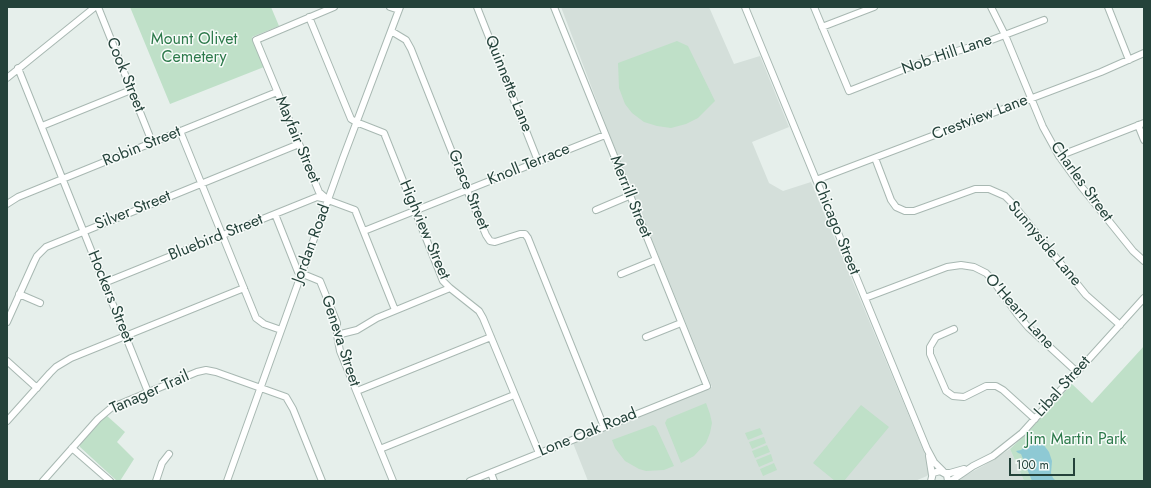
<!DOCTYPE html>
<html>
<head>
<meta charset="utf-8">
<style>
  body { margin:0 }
  #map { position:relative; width:1151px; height:488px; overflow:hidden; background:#e6efeb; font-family:Jost,sans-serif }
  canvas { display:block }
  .frame { position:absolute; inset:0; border:8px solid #24423a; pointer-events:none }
  .scale { position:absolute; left:1009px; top:458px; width:66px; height:18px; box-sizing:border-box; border:2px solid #24423a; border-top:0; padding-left:5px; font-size:12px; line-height:14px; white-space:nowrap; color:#24423a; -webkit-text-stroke:3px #f7fbf9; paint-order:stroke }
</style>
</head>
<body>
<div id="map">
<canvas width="1151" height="488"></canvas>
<div class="frame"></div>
<div class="scale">100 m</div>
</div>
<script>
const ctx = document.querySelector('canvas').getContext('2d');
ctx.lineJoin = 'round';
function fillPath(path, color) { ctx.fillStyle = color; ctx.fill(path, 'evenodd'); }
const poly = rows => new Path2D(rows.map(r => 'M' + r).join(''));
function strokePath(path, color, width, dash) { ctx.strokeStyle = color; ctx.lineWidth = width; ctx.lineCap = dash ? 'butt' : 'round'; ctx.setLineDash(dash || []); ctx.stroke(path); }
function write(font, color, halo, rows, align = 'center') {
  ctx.font = font + ' Jost,sans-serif'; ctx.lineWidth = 3; ctx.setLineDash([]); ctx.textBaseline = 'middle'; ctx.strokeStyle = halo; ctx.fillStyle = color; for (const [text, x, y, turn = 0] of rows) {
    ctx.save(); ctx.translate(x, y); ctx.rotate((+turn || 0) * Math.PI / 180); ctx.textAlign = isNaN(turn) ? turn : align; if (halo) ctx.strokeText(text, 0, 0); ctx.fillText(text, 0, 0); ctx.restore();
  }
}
const built = poly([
  [561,7,709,7,734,64,760,56,789,127,752,142,769,183,783,191,811,182,929,464,930,472,927,476,915,481,588,481,573,443,712,387,612,141],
  [1010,449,1024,481,955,481,983,466]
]);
const green = poly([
  [130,7,271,7,279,26,252,37,264,67,170,104],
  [677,41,688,46,715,101,698,118,686,124,671,128,657,126,644,122,632,113,625,104,619,88,618,63],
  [1144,346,1144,481,1024,481,1010,449,1027,433,1072,384,1092,403],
  [706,403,710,414,712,423,710,433,706,443,694,456,681,463,665,423,667,419],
  [861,405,889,427,844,481,835,481,813,463],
  [106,415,125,432,117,442,134,459,120,481,117,481,80,447,80,443],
  [653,425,656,427,674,466,664,470,646,471,639,469,625,461,615,448,612,440],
  [760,428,763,434,748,440,745,433],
  [764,437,766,443,752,449,749,442],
  [767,445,770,452,755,458,752,451],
  [771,454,773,461,759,467,756,460],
  [774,463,777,470,763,476,760,469]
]);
const water = poly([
  [1038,442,1043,444,1049,452,1052,461,1051,473,1053,478,1056,481,1032,481,1021,454,1018,453,1016,451,1021,450,1030,443]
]);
const minor = poly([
  [98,7,152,142],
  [334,7,256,40,319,192,328,200,355,210,395,310],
  [390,7,399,10],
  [477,7,538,161],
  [745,7,927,449,934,462,943,471],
  [814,7,849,91,933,58,981,44,1044,20],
  [991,7,1005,35,1043,127,1059,156,1080,185,1133,251,1144,261],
  [1108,7,1129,60],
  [309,17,351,119,356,122,384,133,443,281,450,288,479,311,483,318,539,453],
  [822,27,874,7],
  [391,31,406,40,411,49,467,190,486,235,490,241,495,242,520,234,525,234,528,238,604,427],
  [18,68,148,392],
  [7,78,95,7],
  [1138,125,1144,140],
  [42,126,131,90],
  [180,131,256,318,264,324,281,330],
  [1059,156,1144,123],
  [875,158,891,200,896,207,905,211,914,211,975,189,989,189,1005,196,1012,203,1086,295,1120,325],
  [816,180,1101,72,1144,53],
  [7,204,18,197,277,92],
  [596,210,629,196],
  [275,214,298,272,320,281,337,323,337,335,340,351,393,481],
  [364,231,605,135],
  [621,274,655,260],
  [104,283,317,197,327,199],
  [19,294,40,303],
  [865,298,947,267,961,265,974,267,986,273,991,278,1017,314,1028,327,1077,372],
  [7,322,34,262,37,256,46,247,299,144],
  [954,329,936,337,930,347,930,354,946,391,953,396,964,397,986,386,996,386,1003,390,1035,419],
  [337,335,357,330,377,318,450,288],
  [646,337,681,323],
  [7,361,37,388],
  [357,391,491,337],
  [7,421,50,373,56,367,71,358,244,288],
  [72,448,110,481],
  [380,449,514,395],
  [929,456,932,475],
  [491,473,494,481],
  [945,473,950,473,964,469],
  [43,481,98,419,111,408,120,404,197,372,206,370,216,372,286,397,293,409,322,481],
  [156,481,162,463,169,454],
  [227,481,343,158,400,7],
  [470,481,707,386,554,7],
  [931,481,933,473,940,471,947,475,948,481],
  [951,481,973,466,993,456,1022,433,1144,298]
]);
const parkNames = [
  ["Mount Olivet",194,40],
  ["Cemetery",194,58],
  ["Jim Martin Park",1076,440]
];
const streetNames = [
  ["Nob Hill Lane",947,55,-19],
  ["Cook Street",125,75,68],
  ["Quinnette Lane",508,84,68],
  ["Crestview Lane",980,118,-21],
  ["Mayfair Street",297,140,67],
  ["Robin Street",142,147,-22],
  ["Knoll Terrace",529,165,-22],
  ["Charles Street",1081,182,54],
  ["Grace Street",468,190,68],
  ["Merrill Street",630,197,68],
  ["Silver Street",133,211,-22],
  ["Chicago Street",836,228,68],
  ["Highview Street",424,230,67],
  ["Bluebird Street",216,238,-22],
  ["Jordan Road",312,244,-70],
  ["Sunnyside Lane",1044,244,50],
  ["Hockers Street",110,297,68],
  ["O'Hearn Lane",1019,312,48],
  ["Geneva Street",340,341,72],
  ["Libal Street",1063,387,-48],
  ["Tanager Trail",150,393,-24],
  ["Lone Oak Road",588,433,-22]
];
fillPath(built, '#d4dfda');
fillPath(green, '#bfe0c8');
fillPath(water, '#8ec9d4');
strokePath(minor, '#a8b8b2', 8);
strokePath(minor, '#fff', 6);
write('16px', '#2d7a4b', '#f7fbf9', parkNames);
write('16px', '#24423a', '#f7fbf9', streetNames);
</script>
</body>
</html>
